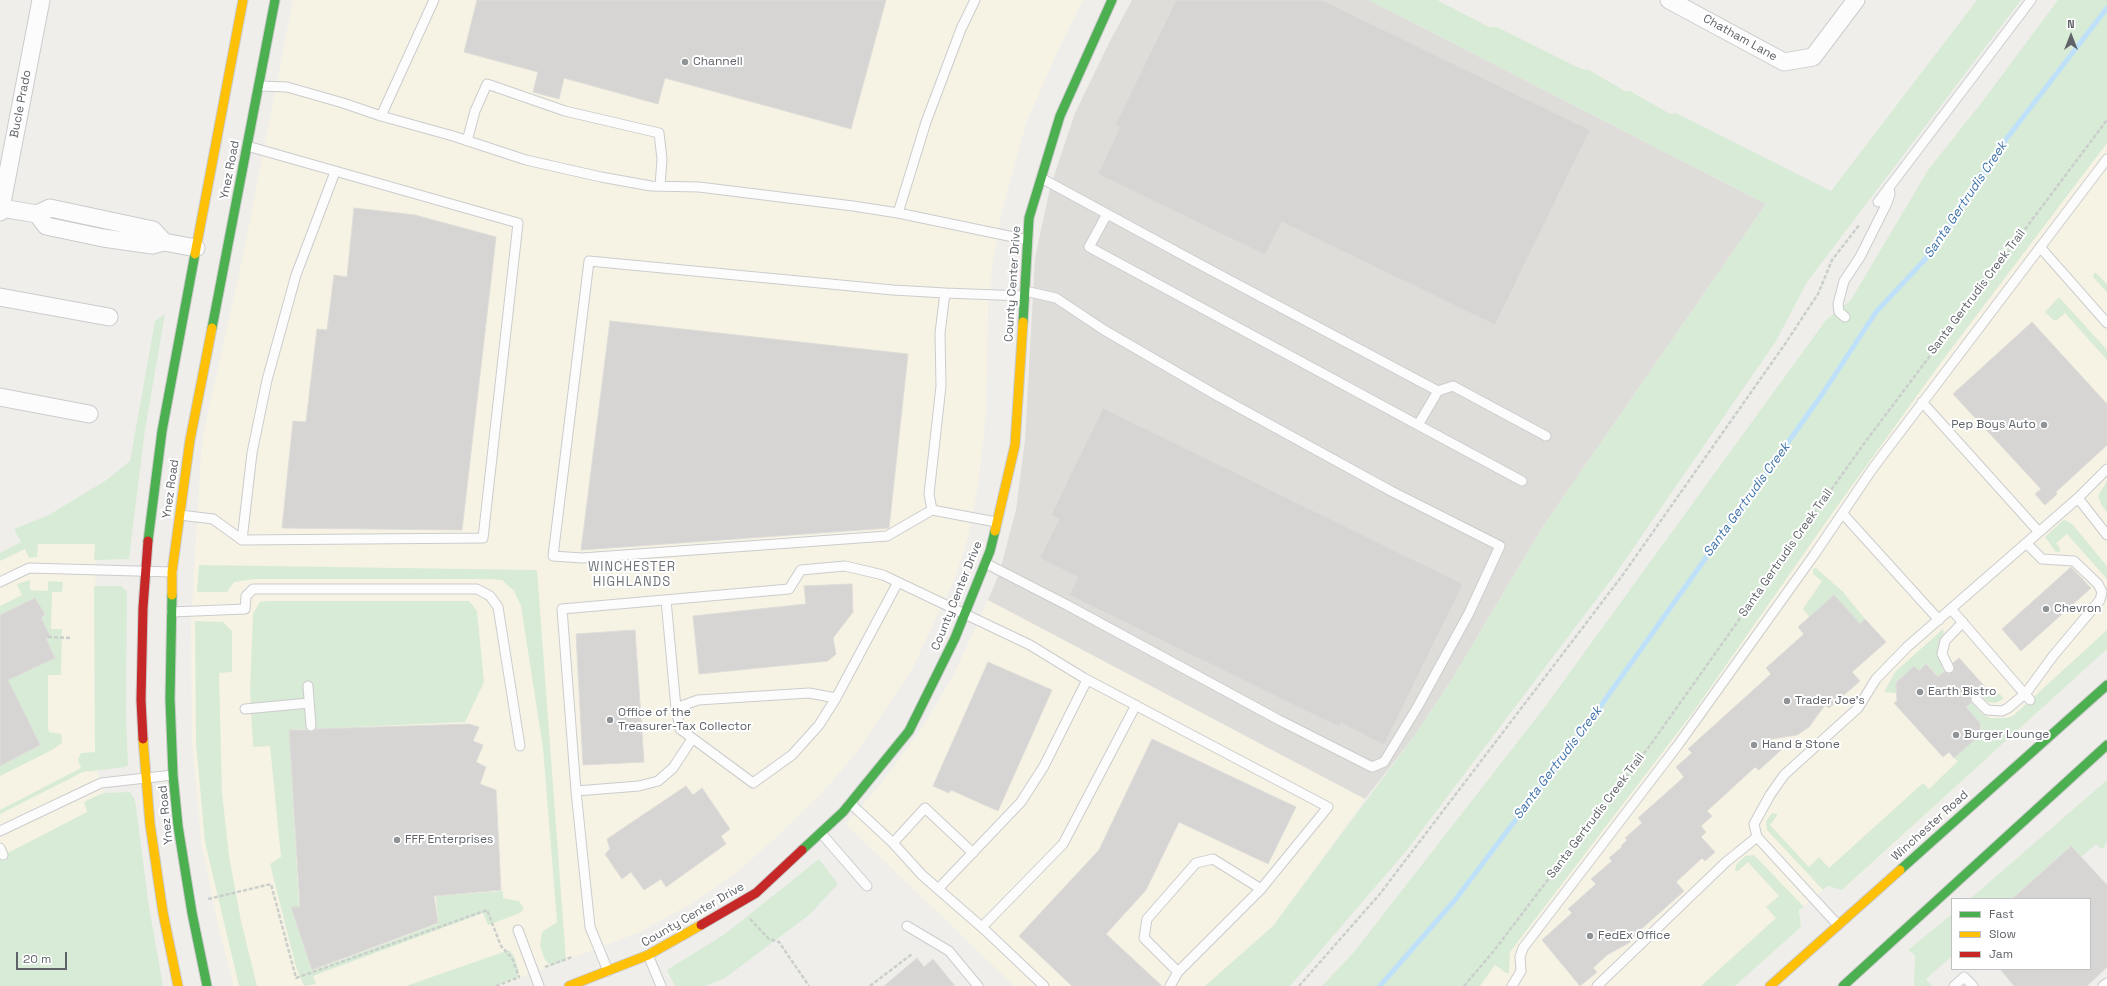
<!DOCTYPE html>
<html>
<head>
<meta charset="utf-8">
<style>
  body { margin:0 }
  #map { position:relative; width:2107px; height:986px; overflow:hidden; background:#efeeea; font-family:"Space Grotesk",sans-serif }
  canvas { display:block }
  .legend { position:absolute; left:1951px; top:898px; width:140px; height:72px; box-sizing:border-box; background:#fff; border:1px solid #bfc1c3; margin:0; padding:5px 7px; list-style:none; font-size:12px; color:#5f6368 }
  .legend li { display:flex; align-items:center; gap:8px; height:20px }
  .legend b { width:20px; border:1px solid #bfc1c3 }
  .north { position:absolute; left:2051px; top:16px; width:40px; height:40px; -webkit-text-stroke:3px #fff; paint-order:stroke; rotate:0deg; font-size:11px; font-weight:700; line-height:16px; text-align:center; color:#5f6368 }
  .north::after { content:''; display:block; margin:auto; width:14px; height:18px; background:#5f6368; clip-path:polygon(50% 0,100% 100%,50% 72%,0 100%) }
  .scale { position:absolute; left:16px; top:952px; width:51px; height:18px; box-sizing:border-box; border:2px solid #5f6368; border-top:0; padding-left:5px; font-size:12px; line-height:14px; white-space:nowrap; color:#5f6368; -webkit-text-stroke:3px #fff; paint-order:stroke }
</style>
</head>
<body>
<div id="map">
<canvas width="2107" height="986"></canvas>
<ul class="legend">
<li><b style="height:5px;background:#4caf50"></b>Fast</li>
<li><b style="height:5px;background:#ffc107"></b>Slow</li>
<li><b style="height:5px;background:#c62828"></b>Jam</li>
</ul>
<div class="north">N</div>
<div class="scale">20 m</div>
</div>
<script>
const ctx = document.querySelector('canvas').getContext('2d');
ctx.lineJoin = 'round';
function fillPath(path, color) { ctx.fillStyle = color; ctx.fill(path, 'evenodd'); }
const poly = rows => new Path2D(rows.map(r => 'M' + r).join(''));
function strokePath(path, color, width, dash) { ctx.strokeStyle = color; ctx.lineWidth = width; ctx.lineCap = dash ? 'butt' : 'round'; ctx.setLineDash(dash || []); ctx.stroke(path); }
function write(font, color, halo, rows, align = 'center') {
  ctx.font = font + ' "Space Grotesk",sans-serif'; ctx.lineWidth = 4; ctx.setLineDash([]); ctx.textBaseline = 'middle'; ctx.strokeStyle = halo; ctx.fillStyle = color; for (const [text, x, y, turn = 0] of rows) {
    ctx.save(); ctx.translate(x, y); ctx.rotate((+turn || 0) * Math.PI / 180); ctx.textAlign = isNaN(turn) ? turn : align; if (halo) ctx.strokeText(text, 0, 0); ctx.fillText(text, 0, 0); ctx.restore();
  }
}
const commercial = poly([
  [293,0,1083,0,1055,57,1026,123,1001,215,992,268,988,308,986,414,978,485,969,535,954,580,912,669,856,753,823,792,779,835,739,870,696,901,640,932,499,986,234,986,218,926,201,841,192,743,191,624,201,455,203,435,244,251],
  [2107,130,2107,649,1843,890,1828,886,1800,910,1801,927,1735,986,1470,986],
  [96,535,94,689,97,769,104,793,103,804,0,867,0,553,21,542],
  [988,600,1365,799,1273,926,1205,986,1014,986,846,824,884,780,924,725,954,674]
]);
const industrial = poly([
  [1132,0,1369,0,1766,204,1544,525,1454,676,1412,739,1365,799,988,600,999,574,1016,510,1025,440,1035,258,1050,188,1075,113,1109,43]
]);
const green = poly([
  [1369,0,1437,0,1489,27,1497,27,1581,69,1589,70,1625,91,1630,91,1670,114,1676,113,1831,191,1977,0,2021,0,1807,282,1776,341,1614,576,1407,850,1290,986,1205,986,1273,926,1412,739,1454,676,1544,525,1766,204],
  [2058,0,2107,0,2107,143,1942,361,1833,512,1694,711,1510,952,1509,973,1506,973,1495,965,1480,986,1322,986,1354,952,1544,708,1826,320,1851,300,1928,170,1982,102],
  [2094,273,2096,273,2107,284,2107,292,2093,277],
  [2059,297,2107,350,2107,360,2065,313,2057,320,2053,320,2045,312],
  [165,314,145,430,129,559,94,560,95,544,38,544,37,557,29,558,25,549,0,561,0,553,21,542,14,529,49,515,108,479,130,461,155,321],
  [2107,481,2107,512,2102,506,2098,496],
  [2065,520,2073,525,2107,566,2107,579,2067,534,2056,543,2060,548,2060,552,2056,552,2045,537,2062,521],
  [199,565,537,570,566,960,551,966,545,960,540,946,542,932,557,922,543,748,521,606,514,591,502,580,486,579,255,579,234,582,227,592,197,592],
  [1816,568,1843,592,1865,619,1860,624,1810,617,1803,609,1822,581,1813,574,1813,569],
  [30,580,30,590,48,591,48,581,63,582,62,592,52,592,51,629,62,629,61,675,48,675,48,728,49,732,61,734,62,743,52,750,0,776,0,766,40,745,13,691,4,688,9,674,17,676,55,658,46,639,41,618,45,614,35,598,0,615,0,606,22,595,17,584],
  [94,586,121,586,127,591,126,714,128,765,125,767,83,772,0,814,0,810,81,768,78,760,81,753,95,752],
  [266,601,469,601,477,611,484,682,465,722,289,730,299,907,291,907,312,971,438,924,436,896,503,891,503,898,519,901,524,909,520,913,488,925,483,913,313,976,316,984,304,986,296,967,270,864,281,857,270,746,253,747,250,691,253,614,260,602],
  [195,621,223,622,232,631,232,672,219,673,222,793,229,856,241,921,257,986,239,986,205,842,196,743],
  [1943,629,1944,634,1940,639,1938,655,1944,672,1982,714,1990,718,2006,718,2013,716,2107,630,2107,649,1842,890,1828,886,1823,890,1767,830,1766,821,1772,813,1778,814,1770,825,1809,867,1819,857,1829,868,1923,783,1929,789,1958,761,1954,758,1980,735,1980,723,1927,664,1919,671,1914,666,1900,679,1896,683,1896,693,1884,692,1895,672],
  [1987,689,1991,693,2000,694,2004,699,1995,703,1988,702,1980,695],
  [2107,780,2107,841,2104,848,2100,848,2096,844,2081,857,2070,846,2012,899,1970,899],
  [130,792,135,800,149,907,163,986,0,986,0,857,87,812,84,802,94,797,104,793],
  [1754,855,1804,907,1799,910,1801,927,1735,986,1701,986,1776,918,1766,907,1779,896,1748,862,1738,871,1735,871,1736,865,1745,856],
  [819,859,838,884,809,915,725,978,705,986,675,986,667,970,725,934],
  [1952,914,1952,956,1926,979,1932,986,1914,986,1915,955,1908,950],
  [509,950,514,956,519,972,517,977,495,986,406,986]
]);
const stream = poly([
  [1380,986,1455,900,1580,735,1823,393,1876,312,1933,251,2004,142,2107,8]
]);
const building = poly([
  [477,0,886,0,851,129,665,78,658,104,564,78,559,99,533,92,538,72,464,52,477,0],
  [1176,0,1322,0,1590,130,1495,325,1282,222,1265,255,1098,174,1120,127,1115,125,1176,0],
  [354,208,415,215,496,237,462,530,282,528,293,421,306,422,317,329,327,330,334,275,347,277,354,208],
  [610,321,908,354,889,528,581,550,610,321],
  [2032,322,2107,404,2107,445,2056,492,2057,494,2045,505,2035,494,2041,489,1953,394,2032,322],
  [1103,408,1463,584,1384,745,1341,723,1339,727,1069,595,1078,577,1040,558,1059,519,1051,515,1103,408],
  [2071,567,2091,588,2021,651,2002,629,2071,567],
  [852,584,853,612,833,638,836,654,828,661,699,674,693,616,806,604,804,586,852,584],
  [1834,595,1860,624,1865,619,1886,642,1852,672,1860,681,1829,708,1825,705,1809,727,1797,735,1771,739,1781,750,1759,770,1755,767,1707,811,1712,816,1701,826,1706,832,1701,837,1715,852,1705,861,1702,858,1676,882,1684,891,1638,932,1629,943,1607,955,1593,968,1597,972,1580,986,1542,940,1572,913,1568,909,1596,884,1591,879,1612,861,1609,858,1622,847,1621,846,1627,840,1625,838,1642,823,1638,818,1684,777,1676,767,1692,753,1688,749,1771,674,1766,668,1804,634,1798,627,1834,595],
  [35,598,45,614,41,618,50,636,46,639,55,658,8,680,40,745,0,766,0,615,35,598],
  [635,630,644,762,583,765,576,634,635,630],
  [1959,658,1987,689,1980,695,1977,693,1972,695,1970,698,1971,703,1966,707,1980,723,1980,735,1954,758,1949,752,1943,757,1894,703,1897,701,1896,683,1914,666,1919,671,1926,664,1938,677,1944,672,1949,674,1954,672,1953,663,1959,658],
  [988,662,1052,690,998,811,951,790,949,793,933,786,988,662],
  [469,724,479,727,473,741,483,745,476,762,486,767,480,784,496,790,501,890,434,896,438,923,312,970,291,907,300,907,289,730,306,730,311,732,316,729,469,724],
  [1152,739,1296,807,1268,864,1179,822,1146,890,1106,934,1162,986,1072,986,1019,936,1099,850,1152,739],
  [686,786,693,795,702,788,730,829,721,836,726,844,666,887,661,879,644,890,631,872,622,879,605,854,610,849,607,839,686,786],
  [2071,846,2107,885,2107,967,2087,986,2014,986,2000,969,2090,969,2090,899,2012,899,2071,846],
  [917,958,924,967,933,959,955,986,884,986,917,958]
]);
const path = poly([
  [48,637,70,638],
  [208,899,271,884,296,978,487,910,501,946,512,958,519,977],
  [750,919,769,939,779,942,809,986],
  [545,967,572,957],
  [496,986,520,977],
  [870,986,912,954],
  [1299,986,1379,895,1622,576,1785,344,1818,294,1832,260,1860,224],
  [1464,986,1493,952,1651,744,1863,445,2107,120]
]);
const lane = poly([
  [975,0,961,29,926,122,898,213,1028,240],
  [259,86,287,87,343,103,381,116,434,0],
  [381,116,453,136,526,160,601,177,651,186,699,187,853,206,898,213],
  [467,141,475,111,487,84,565,111,659,133,662,159,660,186],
  [1041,178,1203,266,1438,391,1418,425,1089,247,1107,214],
  [1878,202,2031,0],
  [2040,247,2107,323],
  [1845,317,1839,312,1838,304,1844,281,1860,257,1887,203,1890,194,1889,187],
  [1438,391,1453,386,1546,436],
  [1922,402,2039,532],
  [1418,425,1522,481],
  [2078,498,2107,535],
  [932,510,887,536,582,558,553,556,589,261,893,290,945,293],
  [1843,514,1939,620],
  [180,515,213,519,242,540,483,538,518,223,247,146],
  [996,522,932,510,929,494,941,386,940,333,945,293,1024,296],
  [242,540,252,453,267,380,296,275,335,172],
  [985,563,1067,605,1279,720,1372,767,1384,762,1418,706,1469,613,1500,546,1391,491,1216,395,1104,330,1056,298,1025,291],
  [0,582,29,568,172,572],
  [666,600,676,708],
  [1951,609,2030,700],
  [171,612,245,609,246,596,253,589,477,589,490,596,498,607,520,746],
  [1949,668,1942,654,1945,641,1963,622],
  [308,686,311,726],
  [836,698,809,693,698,700,676,708,680,729,753,783,792,755,819,725,836,698,898,582],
  [1976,699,1987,710,2002,711,2008,708,2026,693,2053,656,2100,600,2102,592,2098,584,2074,561,2042,559,2026,543],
  [245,709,309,703],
  [576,791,639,786,658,781,673,768,692,739],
  [850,803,893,843,922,875,985,930,1044,986],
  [0,831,101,783,173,775],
  [821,833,867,886],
  [1757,837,1754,824,1770,795,1784,775,1858,708,1876,679,1907,647,2078,498,2107,469],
  [893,843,925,808,973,853],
  [0,848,3,855],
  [938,889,1021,802,1044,766,1087,680],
  [907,926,949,951,978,986],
  [982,927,1063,844,1136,705],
  [518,930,539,986],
  [648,955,661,986],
  [608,971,590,927,576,791,562,609,789,589,801,570,845,566,883,575,1030,645,1084,678,1328,807,1261,889,1178,972,1170,986],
  [1178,972,1144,938,1147,919,1196,863,1213,859,1261,889],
  [1512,986,1521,971,1520,957,1523,948,1678,745,1814,555,1873,468,2107,159],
  [1597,986,1726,862,1757,837,1837,924],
  [1954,986,1964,977,1973,986],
  [2103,986,2107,983]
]);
const street = poly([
  [1669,0,1784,62,1813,57,1856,0],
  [1,208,41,0],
  [0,212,1,208,37,214,50,208,153,230,164,242],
  [37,214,46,226,103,238,152,245,164,242,196,248],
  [0,297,109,317],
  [0,397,89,414]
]);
const fast = poly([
  [1023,322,1029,218,1060,116,1112,0],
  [212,328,275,0],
  [148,541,162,431,195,254],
  [172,595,170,699,173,775,178,826,192,913,207,986],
  [802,850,843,812,909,731,955,638,990,551,995,531],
  [1900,870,2107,685],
  [1843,986,2107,745]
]);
const slow = poly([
  [195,254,243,0],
  [995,531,1015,445,1023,322],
  [172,595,172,572,190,440,212,328],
  [143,739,150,824,163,913,178,986],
  [569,986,648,955,701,925],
  [1770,986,1900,870]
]);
const jam = poly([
  [143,739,141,700,143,608,148,541],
  [701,925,756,893,802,850]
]);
const markers = [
  [685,62,4,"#919496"],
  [2044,425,4,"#919496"],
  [2046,609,4,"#919496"],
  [1920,692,4,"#919496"],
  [1787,701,4,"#919496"],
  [610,720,4,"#919496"],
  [1956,735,4,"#919496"],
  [1754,745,4,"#919496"],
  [397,840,4,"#919496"],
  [1590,936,4,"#919496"]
];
const streetNames = [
  ["Chatham Lane",1740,38,29],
  ["Bucle Prado",21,104,-79],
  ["Ynez Road",230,170,-79],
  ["County Center Drive",1013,284,-86],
  ["Santa Gertrudis Creek Trail",1977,292,-53],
  ["Ynez Road",171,489,-82],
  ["Santa Gertrudis Creek Trail",1786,553,-55],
  ["County Center Drive",957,596,-68],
  ["Ynez Road",166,815,-96],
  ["Santa Gertrudis Creek Trail",1596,816,-53],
  ["Winchester Road",1930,826,-42],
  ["County Center Drive",693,915,-30]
];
const poiNames = [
  ["Channell",693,62],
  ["Pep Boys Auto",2036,425,"right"],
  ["Chevron",2054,609],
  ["Earth Bistro",1928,692],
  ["Trader Joe's",1795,701],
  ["Office of the",618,713],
  ["Treasurer-Tax Collector",618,727],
  ["Burger Lounge",1964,735],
  ["Hand & Stone",1762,745],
  ["FFF Enterprises",405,840],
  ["FedEx Office",1598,936]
];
const waterNames = [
  ["Santa Gertrudis Creek",1966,200,-56],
  ["Santa Gertrudis Creek",1747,500,-54],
  ["Santa Gertrudis Creek",1558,763,-53]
];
const neighbourhoodNames = [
  ["WINCHESTER",632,567],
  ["HIGHLANDS",632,582]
];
fillPath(commercial, '#f7f3e4');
fillPath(industrial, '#dfddda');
fillPath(green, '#d8ebd6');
strokePath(stream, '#bfe0f9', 5);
fillPath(building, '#d6d5d3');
strokePath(building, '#deddd9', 1);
strokePath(lane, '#cbcccc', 11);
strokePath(street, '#cbcccc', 19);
strokePath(fast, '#cacacb', 11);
strokePath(slow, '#cacacb', 11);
strokePath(jam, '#cacacb', 11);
strokePath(path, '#cacfcc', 2.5, [4, 2]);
strokePath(lane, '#fdfcfc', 9);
strokePath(street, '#fdfcfc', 17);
strokePath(fast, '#4caf50', 9);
strokePath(slow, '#ffc107', 9);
strokePath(jam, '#c62828', 9);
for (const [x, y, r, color] of markers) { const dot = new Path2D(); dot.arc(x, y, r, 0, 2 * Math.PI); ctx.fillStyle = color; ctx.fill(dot); strokePath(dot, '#fff', 1.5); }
write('12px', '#5f6368', '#fff', streetNames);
write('12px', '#5f6368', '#fff', poiNames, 'left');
write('italic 13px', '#4174aa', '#fff', waterNames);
ctx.letterSpacing = '1px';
write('13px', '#70757a', '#fff', neighbourhoodNames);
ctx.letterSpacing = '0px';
</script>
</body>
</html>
